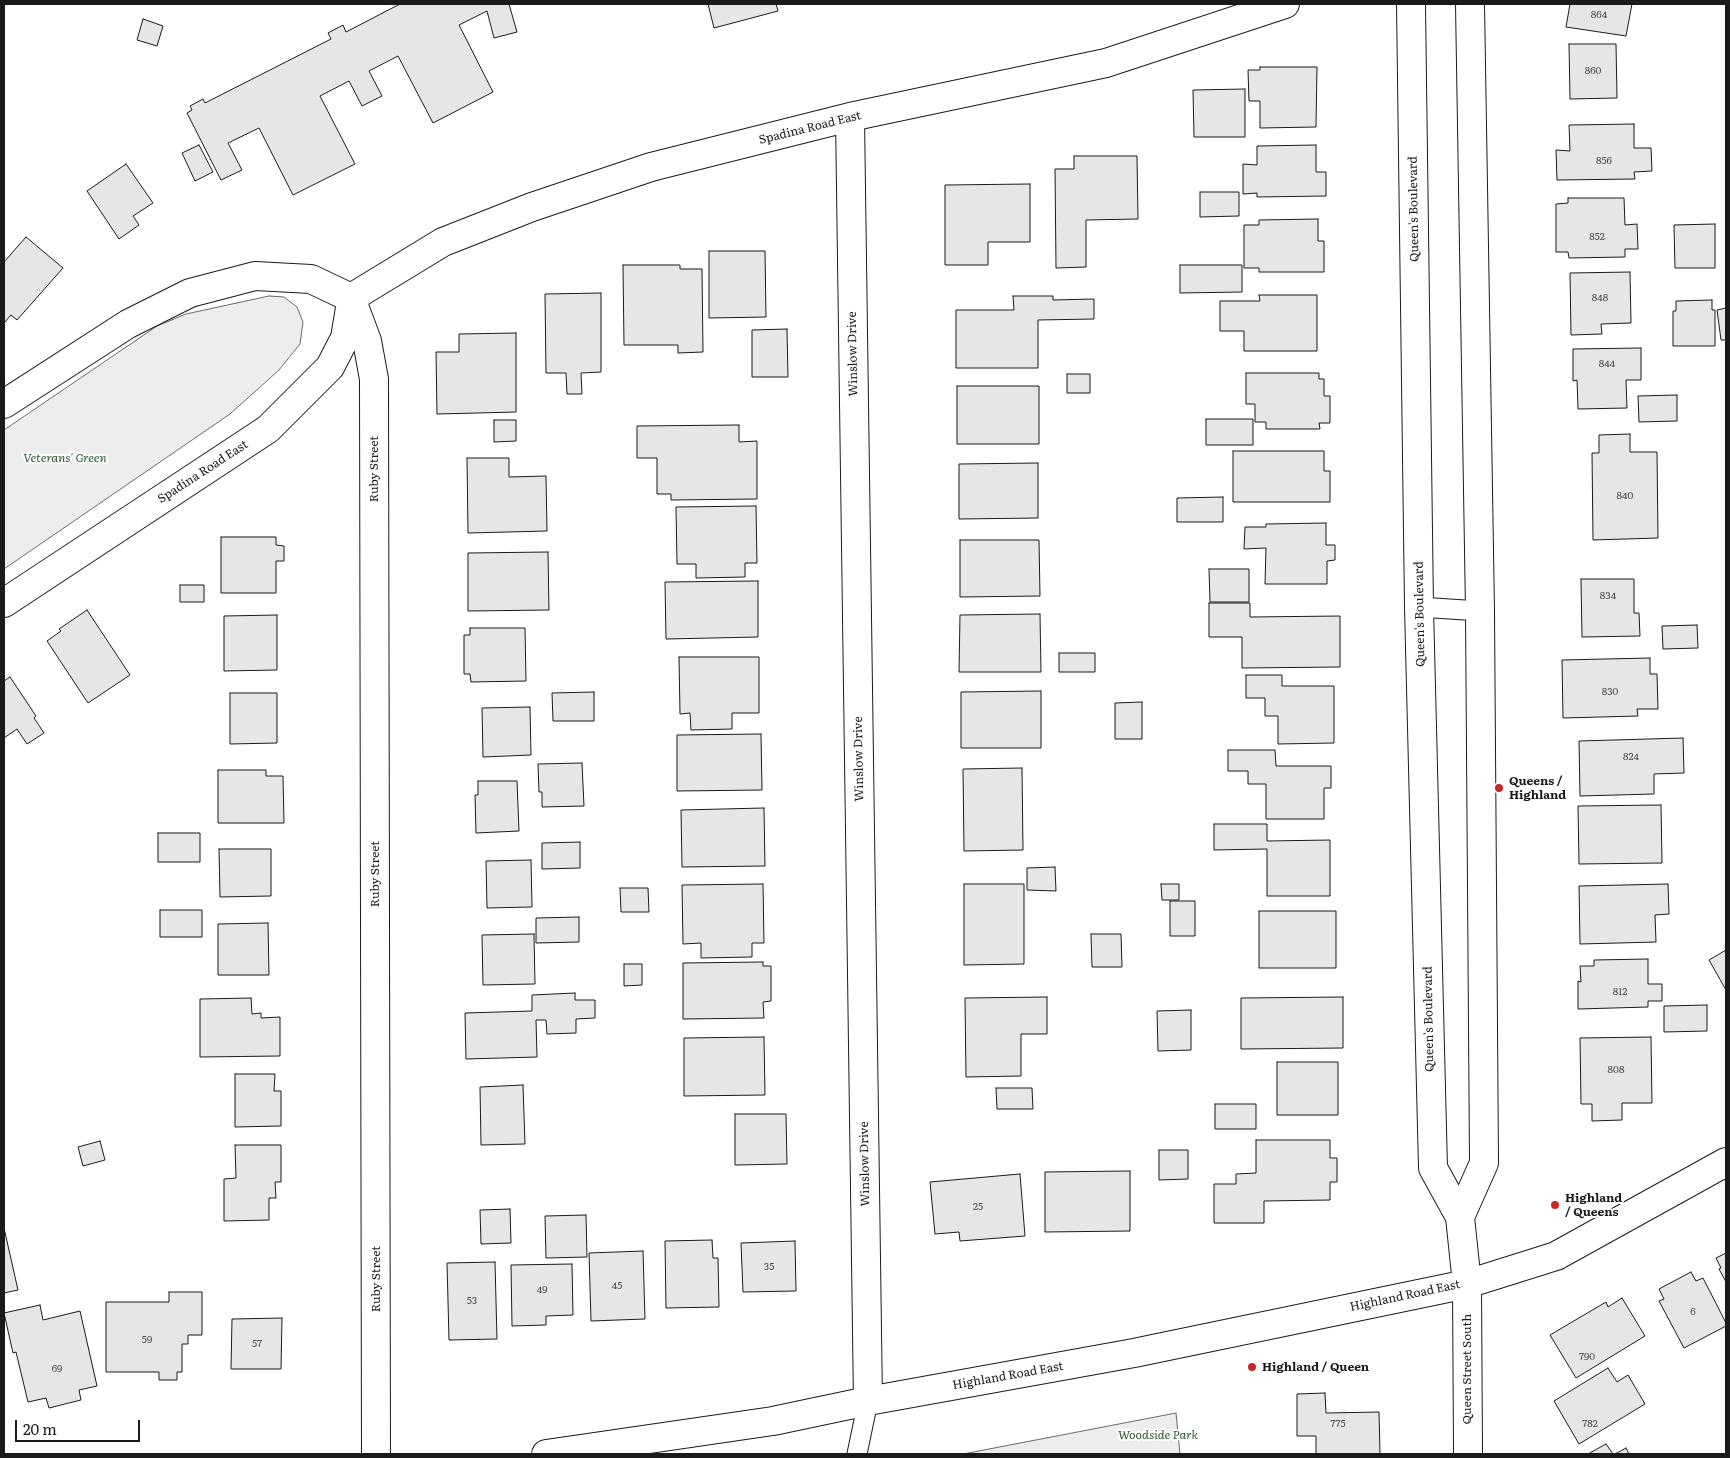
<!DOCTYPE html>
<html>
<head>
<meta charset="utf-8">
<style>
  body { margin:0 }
  #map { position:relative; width:1730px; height:1458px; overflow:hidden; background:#fff; font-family:Literata,serif }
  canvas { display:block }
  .frame { position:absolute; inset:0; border:5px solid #1a1a1a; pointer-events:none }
  .scale { position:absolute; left:15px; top:1420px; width:125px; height:22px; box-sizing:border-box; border:2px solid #1a1a1a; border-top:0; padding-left:6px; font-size:15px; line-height:18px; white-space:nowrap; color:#1a1a1a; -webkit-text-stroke:4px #fff; paint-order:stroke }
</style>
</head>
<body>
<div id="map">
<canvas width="1730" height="1458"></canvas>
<div class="frame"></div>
<div class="scale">20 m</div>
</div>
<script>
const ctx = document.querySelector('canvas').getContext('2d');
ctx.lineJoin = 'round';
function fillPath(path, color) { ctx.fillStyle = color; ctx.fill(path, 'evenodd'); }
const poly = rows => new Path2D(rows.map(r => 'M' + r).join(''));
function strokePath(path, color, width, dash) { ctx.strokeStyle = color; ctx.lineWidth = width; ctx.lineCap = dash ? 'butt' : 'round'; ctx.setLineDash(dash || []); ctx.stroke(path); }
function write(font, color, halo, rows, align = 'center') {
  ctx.font = font + ' Literata,serif'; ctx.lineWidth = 4; ctx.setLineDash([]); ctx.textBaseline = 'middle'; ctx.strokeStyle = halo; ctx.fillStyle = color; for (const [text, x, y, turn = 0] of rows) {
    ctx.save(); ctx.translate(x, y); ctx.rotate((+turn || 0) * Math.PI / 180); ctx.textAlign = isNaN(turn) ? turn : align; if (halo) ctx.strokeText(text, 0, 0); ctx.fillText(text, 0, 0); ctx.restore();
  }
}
const built = poly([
  [269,296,284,297,297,307,303,322,300,344,279,370,230,414,4,569,4,430,157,326,186,314,269,296],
  [1176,1413,1180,1454,963,1454,1176,1413]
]);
const building = poly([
  [400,4,509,4,517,32,494,38,487,11,459,25,493,92,433,123,398,56,369,71,382,96,362,106,349,81,320,96,355,164,293,195,259,128,228,143,242,170,221,180,187,113,192,110,190,106,203,99,205,103,331,39,328,33,343,25,346,32,400,4],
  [708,4,776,4,778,11,714,28,708,4],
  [1570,4,1632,4,1626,36,1566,27,1570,4],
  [143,19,163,26,157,46,137,40,143,19],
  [1569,44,1616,44,1617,98,1570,99,1569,44],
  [1260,67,1317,67,1316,127,1260,128,1260,101,1249,101,1248,70,1260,70,1260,67],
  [1245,89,1245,137,1194,137,1193,90,1245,89],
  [1634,124,1634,148,1651,148,1652,171,1634,172,1635,179,1557,180,1556,150,1570,151,1569,125,1634,124],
  [199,145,213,172,195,181,182,153,199,145],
  [1316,145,1316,172,1326,172,1326,196,1257,197,1257,193,1243,194,1243,164,1257,165,1257,146,1316,145],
  [1074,156,1137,156,1138,219,1086,220,1086,267,1056,268,1055,169,1074,169,1074,156],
  [126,164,153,203,133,216,139,225,119,239,87,191,126,164],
  [1030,184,1030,242,988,242,988,265,945,265,945,185,1030,184],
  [1200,192,1239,192,1239,216,1200,217,1200,192],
  [1568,198,1624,198,1625,225,1637,224,1638,249,1625,249,1625,257,1569,258,1568,252,1556,252,1556,204,1568,203,1568,198],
  [1318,219,1318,241,1324,241,1324,272,1259,272,1259,268,1244,268,1244,225,1259,225,1259,220,1318,219],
  [1715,224,1715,268,1675,268,1674,225,1715,224],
  [26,237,63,268,17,320,11,315,4,323,4,262,26,237],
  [709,251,765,251,766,317,709,318,709,251],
  [623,265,680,265,680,269,702,269,703,352,678,353,678,345,624,345,623,265],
  [1180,265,1242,265,1242,292,1180,293,1180,265],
  [1630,272,1631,323,1601,324,1602,334,1571,335,1570,273,1630,272],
  [601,293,601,372,581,373,582,394,567,394,566,373,546,373,545,294,601,293],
  [1259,295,1317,295,1317,351,1244,351,1244,331,1220,331,1220,301,1260,301,1259,295],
  [1013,296,1053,296,1053,300,1094,299,1094,319,1038,320,1038,368,956,368,956,310,1014,310,1013,296],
  [1712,300,1712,310,1715,310,1715,346,1673,346,1673,311,1676,311,1676,301,1712,300],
  [1726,308,1726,340,1721,340,1717,310,1726,308],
  [787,329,788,377,752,377,752,330,787,329],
  [516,333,516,412,437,414,436,352,459,352,459,334,516,333],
  [1641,348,1641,380,1626,380,1627,408,1578,409,1577,380,1573,381,1573,349,1641,348],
  [1246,373,1319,373,1319,379,1324,379,1324,396,1330,396,1330,423,1319,423,1320,429,1266,429,1266,422,1255,422,1255,404,1246,404,1246,373],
  [1067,374,1090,374,1090,393,1067,393,1067,374],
  [957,386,1039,386,1039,444,957,444,957,386],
  [1677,395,1677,421,1639,422,1638,396,1677,395],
  [1206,419,1253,419,1253,445,1206,445,1206,419],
  [494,420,516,420,516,441,494,442,494,420],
  [739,425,739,442,757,441,757,499,671,500,671,494,657,494,657,458,637,458,637,426,739,425],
  [1630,434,1630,452,1657,452,1658,538,1593,540,1592,453,1599,453,1599,435,1630,434],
  [1233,451,1324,451,1324,471,1330,471,1330,502,1233,502,1233,451],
  [467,458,509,458,509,477,546,476,547,531,468,533,467,458],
  [1038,463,1038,518,959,519,959,464,1038,463],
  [1223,497,1223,522,1177,522,1177,498,1223,497],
  [756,506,757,563,745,563,745,577,696,578,696,564,677,564,676,507,756,506],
  [1326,523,1326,545,1335,545,1335,560,1327,561,1327,584,1265,584,1266,548,1244,549,1245,527,1266,527,1266,524,1326,523],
  [221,537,276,537,276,545,284,546,284,561,276,561,276,593,221,593,221,537],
  [960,540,1039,540,1040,596,960,597,960,540],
  [548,552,549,610,468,611,468,553,548,552],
  [1209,569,1249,569,1249,602,1210,602,1209,569],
  [1581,579,1634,579,1634,613,1639,613,1640,636,1582,637,1581,579],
  [758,581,758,637,666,639,665,582,758,581],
  [180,585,204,585,204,602,180,602,180,585],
  [1209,603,1250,603,1250,617,1340,616,1340,667,1242,668,1242,637,1209,637,1209,603],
  [87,610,130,675,88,703,47,641,61,631,59,629,87,610],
  [1040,614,1041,672,959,672,960,615,1040,614],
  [277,615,277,670,224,671,224,616,277,615],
  [1697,625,1698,648,1663,649,1662,626,1697,625],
  [470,628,525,628,526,681,471,682,470,674,464,674,464,635,470,635,470,628],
  [1059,653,1095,653,1095,672,1059,672,1059,653],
  [679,657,759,657,759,713,732,713,732,729,691,730,690,713,680,714,679,657],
  [1650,658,1650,674,1657,674,1658,709,1637,709,1638,716,1563,718,1562,660,1650,658],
  [1246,675,1282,675,1282,686,1334,686,1334,743,1278,744,1278,716,1265,716,1265,698,1246,698,1246,675],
  [10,677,36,716,34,718,44,733,27,744,17,729,4,738,4,681,10,677],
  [1041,691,1041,748,961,748,961,692,1041,691],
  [594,692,594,721,553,721,552,693,594,692],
  [230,693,277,693,277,743,230,744,230,693],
  [1142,702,1142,739,1115,739,1115,703,1142,702],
  [530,707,531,755,483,757,482,708,530,707],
  [761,734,762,790,677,791,677,735,761,734],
  [1683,738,1684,773,1654,774,1654,794,1580,796,1579,741,1683,738],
  [1228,750,1275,750,1276,766,1331,766,1331,788,1324,788,1324,819,1266,819,1266,784,1248,784,1248,771,1228,771,1228,750],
  [582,763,584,806,542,807,542,792,539,792,538,764,582,763],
  [1022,768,1023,850,964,851,963,769,1022,768],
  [218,770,266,770,266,776,283,776,284,823,218,823,218,770],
  [478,781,517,781,519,831,476,833,475,795,478,795,478,781],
  [1661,805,1662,863,1579,864,1578,806,1661,805],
  [764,808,765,866,682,867,681,810,764,808],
  [1214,824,1267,824,1267,841,1330,840,1330,896,1267,896,1267,849,1214,850,1214,824],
  [158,833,200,833,200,862,158,862,158,833],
  [580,842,580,868,542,869,542,843,580,842],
  [219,849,271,849,271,896,220,897,219,849],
  [531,860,532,907,487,908,486,861,531,860],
  [1055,867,1056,891,1027,890,1027,868,1055,867],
  [763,884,764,943,752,943,752,957,701,958,701,943,683,944,682,885,763,884],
  [964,884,1024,884,1024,964,964,965,964,884],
  [1161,884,1179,884,1179,900,1162,900,1161,884],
  [1668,884,1669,914,1655,915,1656,942,1580,944,1579,886,1668,884],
  [620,888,648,888,649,912,621,912,620,888],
  [1170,901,1195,901,1195,936,1170,936,1170,901],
  [160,910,202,910,202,937,160,937,160,910],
  [1259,911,1336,911,1336,968,1259,968,1259,911],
  [579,917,579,942,536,943,536,918,579,917],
  [268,923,269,975,218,975,218,924,268,923],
  [534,934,535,984,483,985,482,935,534,934],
  [1091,934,1121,934,1122,967,1092,967,1091,934],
  [1726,950,1726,990,1709,960,1726,950],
  [1648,959,1648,984,1662,984,1662,1001,1648,1001,1648,1007,1578,1009,1578,981,1581,982,1580,966,1594,966,1594,960,1648,959],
  [763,962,763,966,771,966,771,1001,763,1002,764,1018,683,1019,683,963,763,962],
  [624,964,642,964,642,985,624,986,624,964],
  [575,993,575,1000,595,1000,595,1018,576,1019,576,1033,547,1034,546,1020,536,1020,537,1057,466,1059,465,1013,532,1011,532,995,575,993],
  [1047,997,1047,1034,1021,1034,1021,1076,966,1077,965,998,1047,997],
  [1343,997,1343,1048,1241,1049,1241,998,1343,997],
  [251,998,252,1014,261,1013,261,1018,280,1017,280,1056,200,1057,200,999,251,998],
  [1707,1005,1707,1031,1664,1032,1664,1006,1707,1005],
  [1191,1010,1191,1050,1158,1051,1157,1011,1191,1010],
  [764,1037,765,1095,684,1096,684,1038,764,1037],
  [1651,1037,1652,1103,1622,1103,1622,1120,1592,1121,1592,1104,1581,1104,1580,1038,1651,1037],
  [1277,1062,1338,1062,1338,1115,1277,1115,1277,1062],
  [235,1074,275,1074,274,1091,281,1091,281,1126,235,1127,235,1074],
  [523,1085,525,1144,481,1145,480,1087,523,1085],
  [996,1088,1032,1088,1033,1109,997,1109,996,1088],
  [1215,1104,1256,1104,1256,1129,1215,1129,1215,1104],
  [735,1114,786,1114,787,1164,735,1165,735,1114],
  [1256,1140,1330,1140,1330,1158,1337,1158,1337,1182,1330,1182,1330,1200,1264,1201,1264,1223,1214,1223,1214,1184,1236,1184,1236,1174,1256,1173,1256,1140],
  [100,1141,105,1160,83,1166,78,1147,100,1141],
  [235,1145,281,1145,281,1182,275,1182,276,1198,269,1198,269,1220,224,1221,224,1179,236,1178,235,1145],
  [1159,1150,1188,1150,1188,1179,1159,1180,1159,1150],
  [1130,1171,1130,1231,1045,1232,1045,1172,1130,1171],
  [1020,1174,1025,1236,960,1241,959,1232,935,1234,930,1182,1020,1174],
  [510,1209,511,1243,481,1244,480,1210,510,1209],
  [586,1215,587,1257,546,1258,545,1216,586,1215],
  [4,1228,18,1290,4,1293,4,1228],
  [712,1240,713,1258,718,1258,719,1307,666,1308,665,1241,712,1240],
  [795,1241,796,1291,743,1292,741,1243,795,1241],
  [643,1251,645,1319,591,1321,589,1253,643,1251],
  [1726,1253,1726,1282,1719,1269,1721,1268,1716,1258,1726,1253],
  [495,1262,497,1339,449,1340,447,1263,495,1262],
  [572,1264,573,1315,546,1316,546,1325,512,1326,511,1265,572,1264],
  [1691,1272,1696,1281,1703,1278,1726,1323,1726,1326,1684,1348,1659,1301,1664,1299,1659,1289,1691,1272],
  [169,1292,202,1292,202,1335,188,1335,188,1344,182,1344,182,1372,177,1372,177,1380,159,1380,159,1372,106,1372,106,1302,169,1302,169,1292],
  [1622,1298,1645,1336,1576,1378,1550,1335,1606,1302,1608,1307,1622,1298],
  [40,1305,43,1320,80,1311,97,1386,79,1390,81,1400,49,1408,46,1398,28,1402,16,1352,13,1353,4,1313,40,1305],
  [282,1318,281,1369,231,1369,232,1319,282,1318],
  [1608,1368,1617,1382,1628,1375,1645,1404,1579,1444,1554,1401,1608,1368],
  [1325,1393,1326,1413,1379,1412,1380,1454,1316,1454,1316,1436,1297,1436,1297,1394,1325,1393],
  [1606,1444,1613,1454,1588,1454,1606,1444],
  [1626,1448,1629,1454,1615,1454,1626,1448]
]);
const lane = poly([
  [1419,607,1480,611],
  [857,1454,868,1401]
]);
const street = poly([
  [850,117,868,1401],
  [351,298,367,341,374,379,376,1454],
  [351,298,443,242,532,207,651,167,850,117,1106,63,1285,4],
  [4,404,128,324,190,293,255,276,311,279,351,298],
  [4,603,268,429,330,367,345,338,351,302]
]);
const secondary = poly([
  [1411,4,1419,607,1433,1168,1460,1217,1467,1284,1468,1454],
  [1460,1217,1484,1163,1480,611,1470,4],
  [546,1454,773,1421,868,1401,1134,1353,1467,1284,1556,1256,1726,1162]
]);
const markers = [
  [1499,788,5,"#c62828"],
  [1555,1205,5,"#c62828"],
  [1252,1367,5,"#c62828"]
];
const numberNames = [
  ["864",1599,15],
  ["860",1593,71],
  ["856",1604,161],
  ["852",1597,237],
  ["848",1600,298],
  ["844",1607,364],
  ["840",1625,496],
  ["834",1608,596],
  ["830",1610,692],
  ["824",1631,757],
  ["812",1620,992],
  ["808",1616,1070],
  ["25",978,1207],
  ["35",769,1267],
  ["45",617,1286],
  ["49",542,1290],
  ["53",472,1301],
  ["6",1693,1312],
  ["59",147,1340],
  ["57",257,1344],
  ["790",1587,1357],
  ["69",57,1369],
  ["775",1338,1424],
  ["782",1590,1424]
];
const streetNames = [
  ["Spadina Road East",810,128,-14],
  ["Queen's Boulevard",1414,209,-91],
  ["Winslow Drive",853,354,-91],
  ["Ruby Street",374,469,-90],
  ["Spadina Road East",203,472,-33],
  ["Queen's Boulevard",1420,614,-91],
  ["Winslow Drive",859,759,-91],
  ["Ruby Street",375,874,-90],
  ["Queen's Boulevard",1429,1019,-91],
  ["Winslow Drive",865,1164,-91],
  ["Ruby Street",376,1279,-90],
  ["Highland Road East",1405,1296,-12],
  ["Queen Street South",1467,1369,-90],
  ["Highland Road East",1008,1376,-10]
];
const parkNames = [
  ["Veterans' Green",65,458],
  ["Woodside Park",1158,1435]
];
const poiNames = [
  ["Queens /",1509,781],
  ["Highland",1509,795],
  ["Highland",1565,1198],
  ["/ Queens",1565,1212],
  ["Highland / Queen",1262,1367]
];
fillPath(built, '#ededed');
strokePath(built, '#6a6a6a', 1);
fillPath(building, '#e6e6e6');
strokePath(building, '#1a1a1a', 1);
strokePath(lane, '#1a1a1a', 21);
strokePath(street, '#1a1a1a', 30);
strokePath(secondary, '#1a1a1a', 30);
strokePath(lane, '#fff', 19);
strokePath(street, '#fff', 28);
strokePath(secondary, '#fff', 28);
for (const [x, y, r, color] of markers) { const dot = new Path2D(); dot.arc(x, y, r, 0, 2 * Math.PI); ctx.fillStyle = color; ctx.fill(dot); strokePath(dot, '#fff', 2); }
write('10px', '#4d4d4d', null, numberNames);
write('12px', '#1a1a1a', '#fff', streetNames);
write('italic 12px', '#2b5a34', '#fff', parkNames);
write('bold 12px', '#1a1a1a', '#fff', poiNames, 'left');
</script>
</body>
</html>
